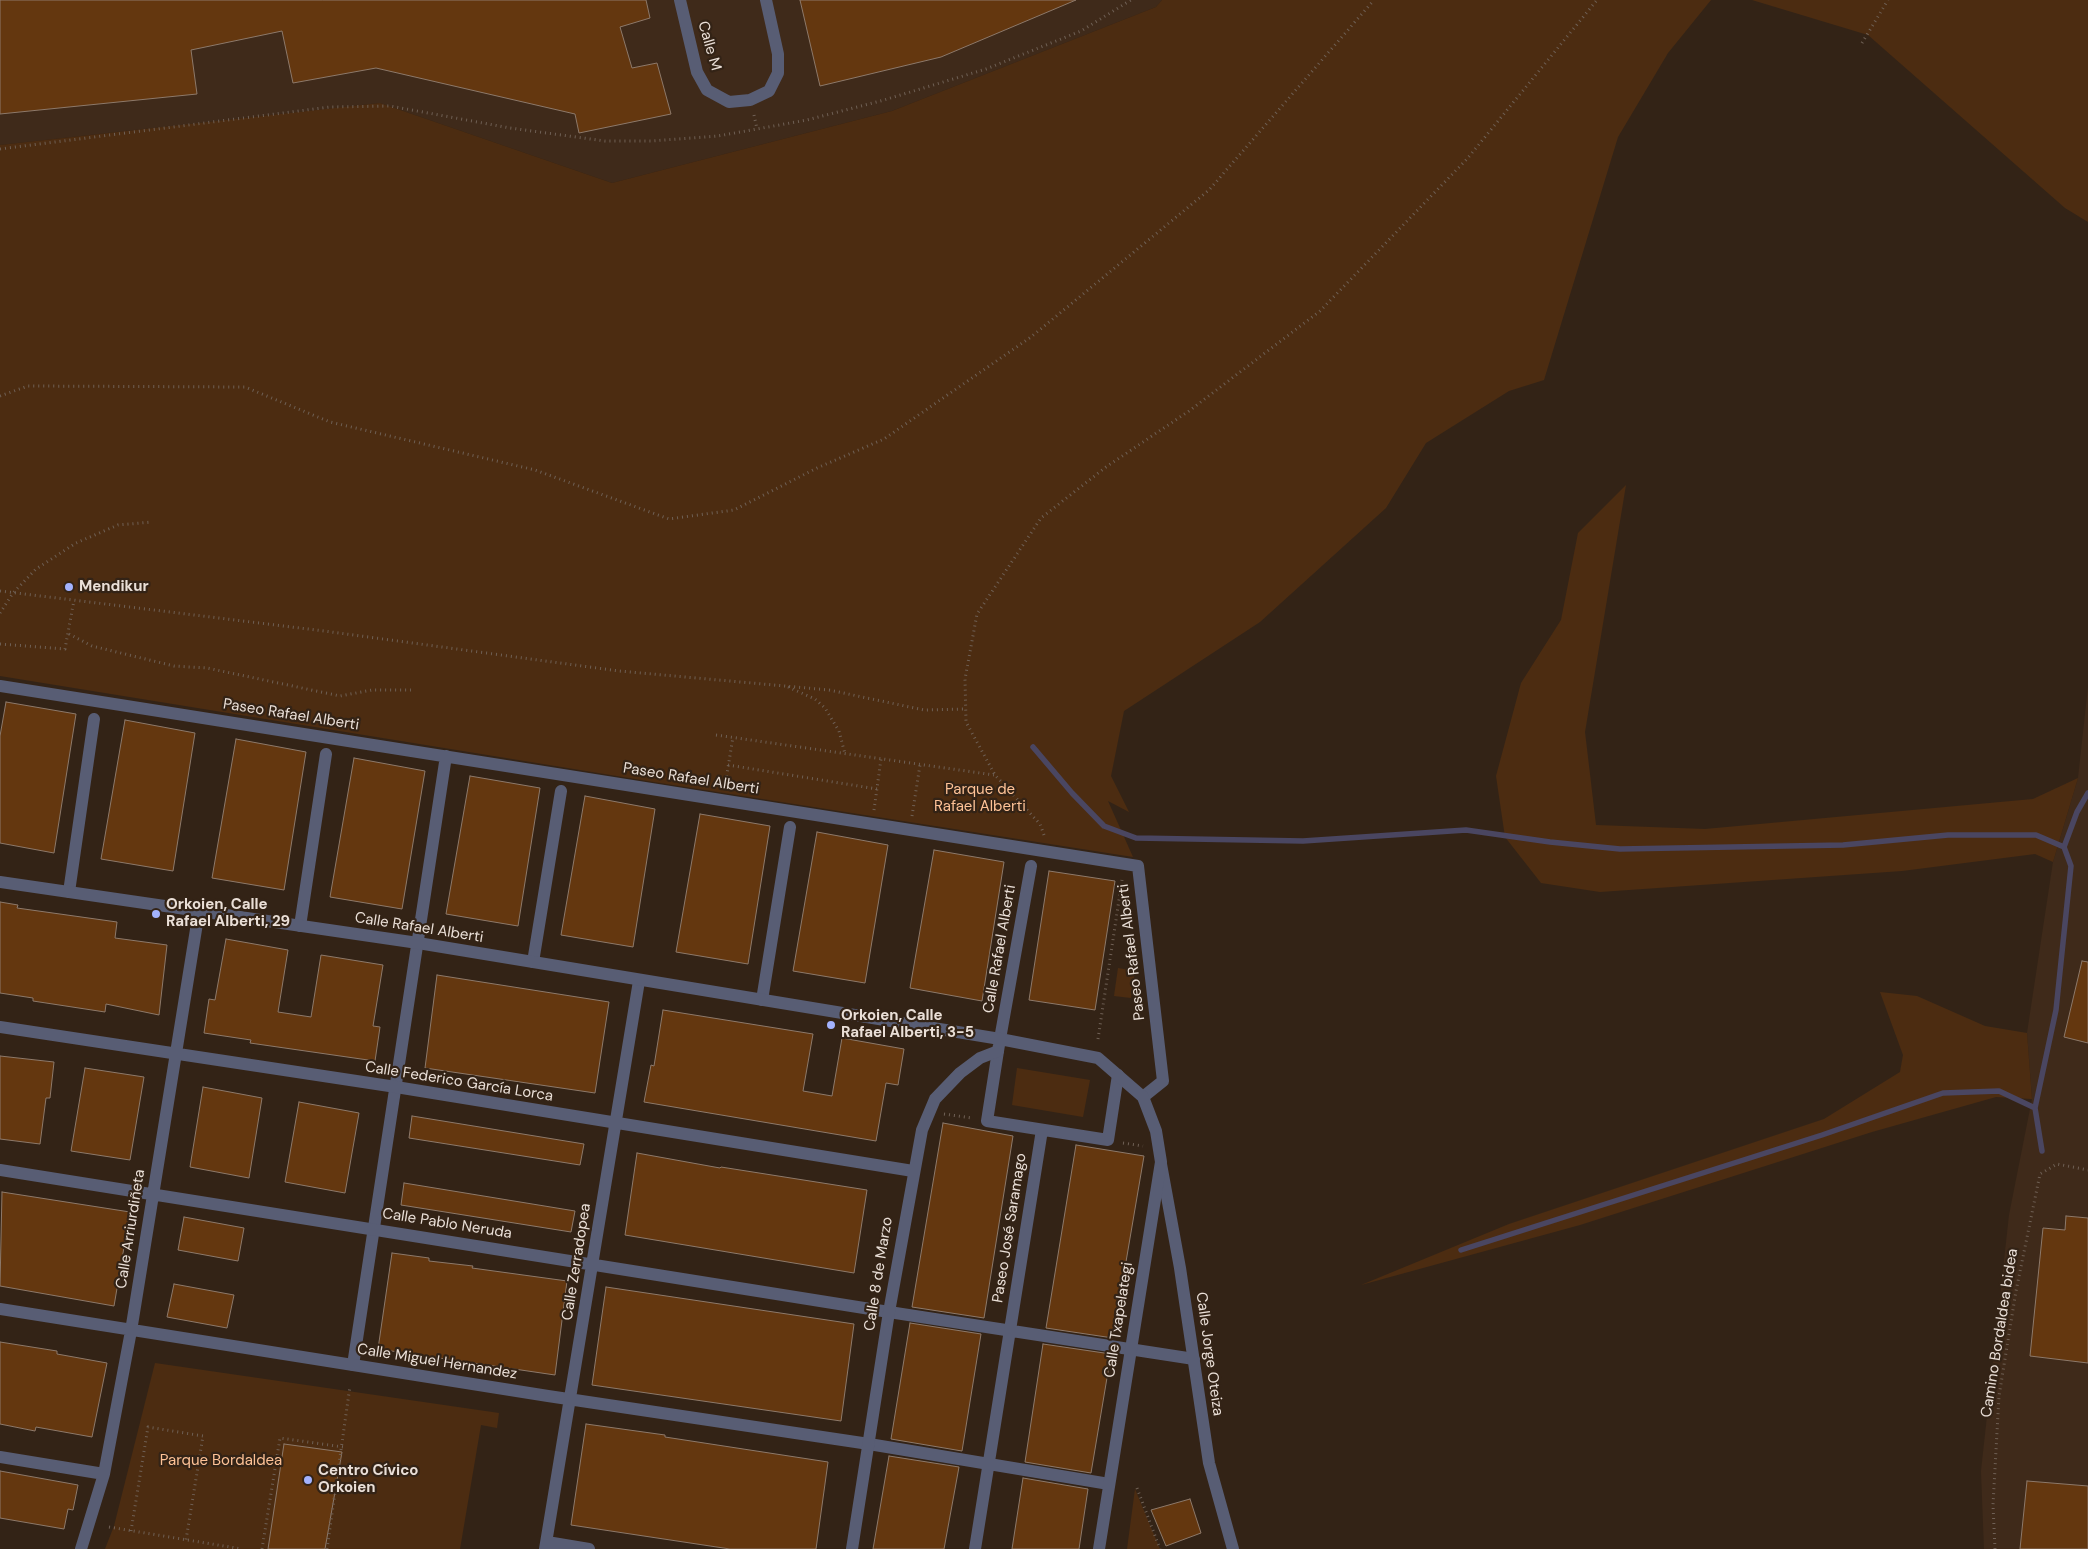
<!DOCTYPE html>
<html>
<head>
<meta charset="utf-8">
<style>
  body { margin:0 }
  canvas { display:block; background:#332316 }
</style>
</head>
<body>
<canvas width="2088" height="1549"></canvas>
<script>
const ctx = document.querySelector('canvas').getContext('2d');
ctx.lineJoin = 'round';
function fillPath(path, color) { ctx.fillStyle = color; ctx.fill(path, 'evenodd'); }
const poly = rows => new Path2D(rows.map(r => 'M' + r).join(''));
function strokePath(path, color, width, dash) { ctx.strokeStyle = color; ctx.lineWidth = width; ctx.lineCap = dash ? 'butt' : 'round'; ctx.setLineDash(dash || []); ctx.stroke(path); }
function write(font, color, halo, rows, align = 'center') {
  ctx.font = font + ' "DM Sans",sans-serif'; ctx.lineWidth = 4.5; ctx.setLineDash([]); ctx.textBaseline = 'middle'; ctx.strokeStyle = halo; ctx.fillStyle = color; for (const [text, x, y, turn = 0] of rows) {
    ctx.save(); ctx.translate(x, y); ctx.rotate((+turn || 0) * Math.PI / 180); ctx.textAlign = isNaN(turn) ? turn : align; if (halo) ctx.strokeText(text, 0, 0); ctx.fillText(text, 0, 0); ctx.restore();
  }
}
const built = poly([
  [0,0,1162,0,1156,7,892,111,612,183,380,103,0,145],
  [2088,687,2088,1549,1984,1549,1981,1471,2009,1215,2032,1099,2027,1033,2053,862,2078,778]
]);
const green = poly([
  [1162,0,1711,0,1668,53,1618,137,1544,380,1509,391,1426,443,1386,508,1260,622,1124,711,1111,776,1129,812,1108,801,1133,857,654,782,0,676,0,145,380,103,612,183,892,111,1156,7],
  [1752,0,2088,0,2088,222,2065,208,1868,35],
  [1626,485,1585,732,1596,825,1705,829,2033,799,2078,778,2053,862,2035,854,1902,871,1600,892,1541,883,1505,837,1496,776,1521,683,1561,620,1578,533],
  [1118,968,1135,971,1131,998,1114,996],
  [1880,992,1917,996,1985,1026,2027,1033,2032,1099,1996,1097,1872,1132,1580,1225,1361,1285,1509,1224,1824,1119,1900,1072,1903,1055],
  [1017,1068,1090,1080,1083,1117,1012,1105],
  [155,1363,499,1413,497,1428,481,1425,460,1549,105,1549,114,1526],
  [1135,1489,1142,1506,1160,1549,1127,1549]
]);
const stream = poly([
  [1033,747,1072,793,1104,826,1136,838,1303,841,1466,830,1550,842,1620,849,1843,845,1948,835,2036,835,2064,847],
  [2042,1151,2035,1108,2056,1010,2071,866,2064,847,2077,812,2088,793],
  [1461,1250,1822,1135,1943,1093,1999,1091,2035,1108]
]);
const building = poly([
  [0,0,646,0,650,18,620,27,632,68,657,63,671,114,579,133,575,114,376,68,293,83,282,31,191,50,197,94,0,114,0,0],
  [800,0,1076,0,941,57,820,86,800,0],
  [6,702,76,714,54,853,0,843,0,736,6,702],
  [125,720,195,733,173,871,101,859,125,720],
  [236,739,306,752,284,890,212,878,236,739],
  [354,758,425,771,402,909,330,897,354,758],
  [470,776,540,788,518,926,446,914,470,776],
  [585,796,655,809,633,947,561,935,585,796],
  [700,814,770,826,748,964,676,952,700,814],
  [817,832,888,845,865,983,793,971,817,832],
  [934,850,1004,862,982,1001,910,988,934,850],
  [1049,871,1115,881,1095,1010,1029,1000,1049,871],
  [0,902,18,905,17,908,117,922,115,938,167,945,159,1015,106,1004,105,1012,33,1001,33,998,0,993,0,902],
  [226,939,288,950,278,1012,311,1017,321,955,383,965,373,1026,380,1027,375,1061,250,1043,251,1040,204,1033,209,999,215,1000,226,939],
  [2082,961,2088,962,2088,1043,2064,1037,2082,961],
  [437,975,609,1002,595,1093,425,1068,437,975],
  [663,1010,813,1034,803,1091,832,1096,842,1038,904,1049,898,1085,886,1083,876,1141,644,1102,651,1065,654,1066,663,1010],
  [0,1056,54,1062,50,1098,46,1098,40,1144,0,1139,0,1056],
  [85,1068,144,1077,130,1160,71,1151,85,1068],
  [203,1087,262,1098,249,1178,190,1167,203,1087],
  [299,1102,359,1113,345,1193,285,1182,299,1102],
  [412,1116,584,1144,580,1165,409,1138,412,1116],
  [943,1123,1013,1136,984,1318,912,1307,943,1123],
  [1076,1145,1144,1156,1113,1338,1046,1328,1076,1145],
  [637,1153,720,1168,721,1167,867,1190,854,1273,625,1235,637,1153],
  [404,1183,575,1211,571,1232,401,1205,404,1183],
  [2,1192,130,1212,114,1306,0,1286,2,1192],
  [2066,1216,2088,1218,2088,1363,2030,1356,2043,1228,2065,1230,2066,1216],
  [184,1217,244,1228,238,1261,178,1250,184,1217],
  [392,1253,429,1258,429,1261,473,1266,472,1268,567,1281,555,1375,378,1349,392,1253],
  [174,1284,234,1295,227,1328,167,1317,174,1284],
  [606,1287,854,1324,841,1421,592,1385,606,1287],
  [910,1323,981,1334,962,1451,891,1439,910,1323],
  [0,1342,57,1351,57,1354,107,1363,92,1437,36,1427,35,1431,0,1424,0,1342],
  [1043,1344,1111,1354,1091,1473,1025,1462,1043,1344],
  [586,1424,665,1435,665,1437,828,1462,816,1549,730,1549,571,1525,586,1424],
  [284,1444,342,1452,325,1549,268,1549,284,1444],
  [889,1456,959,1467,944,1549,873,1549,889,1456],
  [0,1471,78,1485,73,1510,68,1509,64,1529,0,1518,0,1471],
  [1023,1478,1088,1489,1079,1549,1012,1549,1023,1478],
  [2027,1481,2088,1486,2088,1549,2020,1549,2027,1481],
  [1190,1499,1201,1533,1166,1546,1151,1510,1190,1499]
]);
const path = poly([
  [1862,43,1888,0],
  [754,115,757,129],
  [0,149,330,107,390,106,510,128,605,141,651,141,718,136,807,120,884,100,986,69,1081,31,1131,0],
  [0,396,28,386,245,387,330,422,535,470,669,519,734,510,817,468,884,439,1031,337,1209,190,1374,0],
  [0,591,324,631,619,671,829,690,924,710,966,709],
  [0,613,13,593,36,569,76,543,118,525,152,522],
  [69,634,92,646,174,666,207,668,340,696,372,690,411,690],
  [0,644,65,649,74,600],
  [788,687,815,699,825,708,839,731,845,754],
  [716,735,994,775],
  [728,765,877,789],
  [725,786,733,737],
  [874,810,881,759],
  [912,816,920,765],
  [1044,835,1040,824,995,775,966,722,965,679,977,614,1041,518,1106,467,1189,411,1320,311,1467,159,1597,0],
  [1098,1039,1122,880],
  [944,1114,972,1118],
  [1123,1143,1143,1146],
  [1137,1488,1160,1549],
  [109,1527,242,1549],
  [131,1531,148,1427,203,1436,186,1540],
  [262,1549,280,1438,343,1447],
  [327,1549,350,1386],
  [1995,1549,1993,1505,1999,1396,2016,1291,2040,1174,2057,1164,2088,1170]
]);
const pedestrian = poly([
  [0,686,1138,866,1163,1081,1143,1097],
  [998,1051,987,1121,1108,1140,1118,1075],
  [889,1312,1194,1359],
  [353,1365,446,756],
  [869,1444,1109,1484],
  [975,1549,1042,1130]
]);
const minor = poly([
  [680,0,697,72,707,90,729,102,750,100,769,91,778,73,778,54,766,0],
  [69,892,94,719],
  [300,926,326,754],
  [533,962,561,791],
  [762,1000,790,827],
  [0,1027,396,1087,913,1171],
  [1000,1039,1031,866],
  [1161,1164,1180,1268,1209,1463,1233,1549],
  [0,1170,889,1312],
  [0,1309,548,1396,869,1444],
  [0,1457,104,1474],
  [547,1542,589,1549],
  [81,1549,104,1474,131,1331,199,911],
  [545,1549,639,981]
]);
const tertiary = poly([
  [0,882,418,943,1000,1039,1098,1058,1143,1097,1156,1131,1161,1162,1099,1549],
  [852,1549,889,1312,922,1130,935,1099,960,1073,980,1058,998,1051,1000,1039]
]);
const markers = [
  [69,587,5,"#a3b2fd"],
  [156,914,5,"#a3b2fd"],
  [831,1025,5,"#a3b2fd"],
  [308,1480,5,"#a3b2fd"]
];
const streetNames = [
  ["Calle M",709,46,74],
  ["Paseo Rafael Alberti",291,715,9],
  ["Paseo Rafael Alberti",691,779,9],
  ["Calle Rafael Alberti",419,928,9],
  ["Calle Rafael Alberti",1000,949,-80],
  ["Paseo Rafael Alberti",1132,952,-97],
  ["Calle Federico García Lorca",459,1082,9],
  ["Calle Pablo Neruda",447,1224,9],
  ["Paseo José Saramago",1010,1228,-81],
  ["Calle Arriurdiñeta",131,1229,-81],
  ["Calle Zerradopea",577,1262,-81],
  ["Calle 8 de Marzo",879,1274,-81],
  ["Calle Txapelategi",1119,1320,-81],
  ["Camino Bordaldea bidea",2000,1333,-81],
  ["Calle Jorge Oteiza",1209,1354,82],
  ["Calle Miguel Hernandez",437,1362,9]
];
const poiNames = [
  ["Mendikur",79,587],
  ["Orkoien, Calle",166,905],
  ["Rafael Alberti, 29",166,922],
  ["Orkoien, Calle",841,1016],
  ["Rafael Alberti, 3-5",841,1033],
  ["Centro Cívico",318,1471],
  ["Orkoien",318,1488]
];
const parkNames = [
  ["Parque de",980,790],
  ["Rafael Alberti",980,807],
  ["Parque Bordaldea",221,1461]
];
fillPath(built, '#3f2a1a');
fillPath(green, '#4c2c11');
strokePath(stream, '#4a4661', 5.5);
fillPath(building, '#64370f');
strokePath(building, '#8d796a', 1);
strokePath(path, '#6f6055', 3, [1, 4]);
strokePath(pedestrian, '#585d74', 12);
strokePath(minor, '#585d74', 12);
strokePath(tertiary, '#585d74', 12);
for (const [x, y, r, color] of markers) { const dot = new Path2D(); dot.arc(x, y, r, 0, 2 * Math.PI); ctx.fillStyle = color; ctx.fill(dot); strokePath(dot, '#332316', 2); }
write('15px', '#eadfd7', '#332316', streetNames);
write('bold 15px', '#eadfd7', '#332316', poiNames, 'left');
write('15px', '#fec296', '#332316', parkNames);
</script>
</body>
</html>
